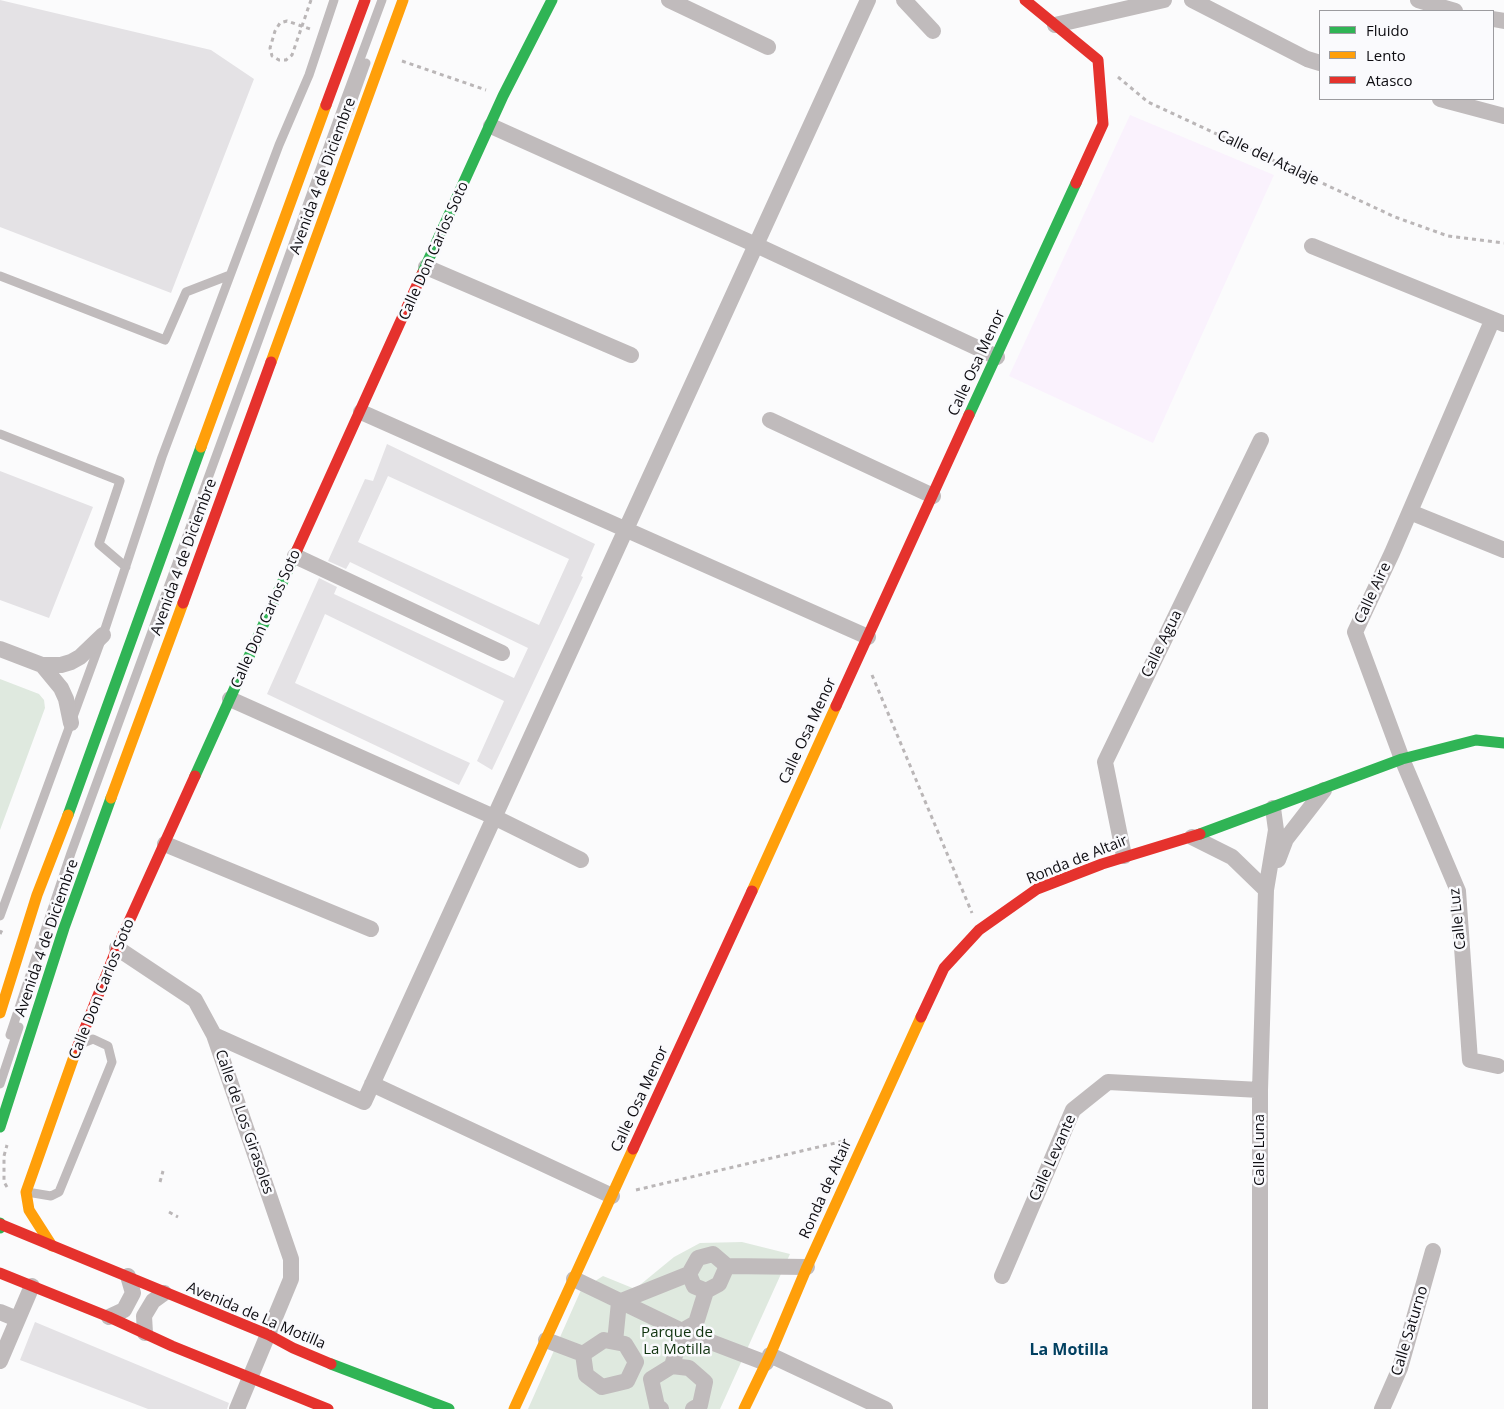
<!DOCTYPE html>
<html>
<head>
<meta charset="utf-8">
<style>
  body { margin:0 }
  #map { position:relative; width:1504px; height:1409px; overflow:hidden; background:#fbfbfc; font-family:"Open Sans",sans-serif }
  canvas { display:block }
  .legend { position:absolute; left:1319px; top:10px; width:175px; height:90px; box-sizing:border-box; background:#fafafd; border:1px solid #9c9b9f; margin:0; padding:6px 9px; list-style:none; font-size:15px; color:#0e0d12 }
  .legend li { display:flex; align-items:center; gap:10px; height:25px }
  .legend b { width:25px; border:1px solid #9c9b9f }
</style>
</head>
<body>
<div id="map">
<canvas width="1504" height="1409"></canvas>
<ul class="legend">
<li><b style="height:6px;background:#30b455"></b>Fluido</li>
<li><b style="height:6px;background:#ff9f0a"></b>Lento</li>
<li><b style="height:6px;background:#e5322d"></b>Atasco</li>
</ul>
</div>
<script>
const ctx = document.querySelector('canvas').getContext('2d');
ctx.lineJoin = 'round';
function fillPath(path, color) { ctx.fillStyle = color; ctx.fill(path, 'evenodd'); }
const poly = rows => new Path2D(rows.map(r => 'M' + r).join(''));
function strokePath(path, color, width, dash) { ctx.strokeStyle = color; ctx.lineWidth = width; ctx.lineCap = dash ? 'butt' : 'round'; ctx.setLineDash(dash || []); ctx.stroke(path); }
function write(font, color, halo, rows, align = 'center') {
  ctx.font = font + ' "Open Sans",sans-serif'; ctx.lineWidth = 5; ctx.setLineDash([]); ctx.textBaseline = 'middle'; ctx.strokeStyle = halo; ctx.fillStyle = color; for (const [text, x, y, turn = 0] of rows) {
    ctx.save(); ctx.translate(x, y); ctx.rotate((+turn || 0) * Math.PI / 180); ctx.textAlign = isNaN(turn) ? turn : align; if (halo) ctx.strokeText(text, 0, 0); ctx.fillText(text, 0, 0); ctx.restore();
  }
}
const education = poly([
  [1130,115,1274,175,1153,443,1009,376]
]);
const green = poly([
  [0,679,39,694,44,700,45,708,0,830],
  [742,1242,790,1254,720,1409,528,1409,581,1290,603,1276,635,1289,674,1257,700,1243]
]);
const building = poly([
  [0,0,211,50,254,79,171,293,0,227],
  [387,444,595,544,581,576,583,577,492,770,477,761,504,701,325,614,295,683,470,763,459,785,267,694,319,578,337,587,334,594,514,678,528,648,350,562,346,569,328,561,365,479,373,481],
  [388,476,569,559,539,625,358,542],
  [0,471,93,507,49,618,0,600],
  [35,1322,229,1403,227,1409,148,1409,20,1360]
]);
const path = poly([
  [311,0,292,55,286,60,279,60,272,56,270,48,275,31,280,23,287,21,313,30],
  [402,61,486,90],
  [1118,77,1148,102,1395,217,1448,236,1504,243],
  [872,675,972,913],
  [0,934,3,928],
  [160,1182,163,1171],
  [7,1187,4,1182,4,1156,7,1145],
  [636,1190,844,1141],
  [169,1212,178,1217]
]);
const lane = poly([
  [341,133,366,63],
  [0,276,165,340,186,292,230,275],
  [0,434,120,481,99,544,126,567],
  [0,916,103,635,162,457,279,145,309,75,334,0],
  [10,1035,71,853,260,336,345,100,382,0],
  [0,1084,19,1027],
  [27,1192,51,1196,59,1192,112,1062,108,1046,93,1039,83,1043]
]);
const street = poly([
  [669,0,768,47],
  [904,0,933,31],
  [1192,0,1307,59,1320,63],
  [1418,0,1455,11],
  [1493,19,1504,21],
  [1055,25,1164,0],
  [1440,99,1504,116],
  [491,126,756,245,997,357],
  [1312,246,1504,324],
  [426,267,631,355],
  [1492,321,1392,553,1355,632,1402,759,1458,891,1470,1060,1498,1066],
  [361,412,868,637],
  [770,420,933,496],
  [1410,512,1504,550],
  [295,556,502,653],
  [0,649,42,665,61,665,71,662,80,657,103,635],
  [42,665,61,688,66,699,71,723],
  [230,699,494,817,581,860],
  [1192,837,1232,857,1266,890],
  [165,844,371,929],
  [1124,856,1105,762,1261,440],
  [1278,860,1286,839,1324,790],
  [117,948,195,1000,214,1035,291,1259,291,1279,237,1409],
  [214,1035,364,1102,868,0],
  [372,1084,612,1196],
  [727,1266,719,1284,706,1291,694,1286,689,1274,698,1258,713,1254,727,1266,807,1267],
  [1002,1276,1073,1110,1108,1082,1260,1090],
  [574,1279,682,1331,766,1363],
  [619,1302,689,1274],
  [0,1312,17,1319],
  [109,1317,124,1310,133,1293,128,1276],
  [145,1333,144,1316,153,1301,164,1293],
  [546,1340,583,1354],
  [604,1340,625,1344,636,1362,627,1381,602,1387,586,1375,583,1354,604,1340],
  [615,1342,619,1302],
  [770,1355,885,1409],
  [0,1361,32,1286],
  [672,1366,689,1368,705,1382,700,1405,693,1409],
  [651,1379,672,1366,682,1331,696,1323,706,1291],
  [651,1379,657,1406,661,1409],
  [1260,1409,1260,1090,1266,890,1276,830,1273,808],
  [1382,1409,1400,1368,1433,1251]
]);
const fast = poly([
  [422,274,503,96,552,0],
  [969,415,1076,183],
  [195,776,297,550],
  [68,815,201,447],
  [1200,834,1402,759,1476,740,1504,743],
  [0,1127,64,928,111,798],
  [0,1223,0,1228],
  [331,1364,449,1409]
]);
const slow = poly([
  [271,362,403,0],
  [201,447,326,105],
  [111,798,183,603],
  [752,891,836,706],
  [0,1013,37,895,68,815],
  [52,1246,29,1210,26,1192,77,1048],
  [514,1409,633,1149],
  [744,1409,770,1355,807,1267,921,1017]
]);
const jam = poly([
  [1025,0,1098,60,1103,124,1076,183],
  [326,105,365,0],
  [297,550,422,274],
  [183,603,271,362],
  [836,706,969,415],
  [921,1017,944,968,979,930,1037,889,1102,864,1200,834],
  [77,1048,117,948,195,776],
  [633,1149,752,891],
  [0,1224,269,1335,293,1348,331,1364],
  [0,1273,109,1317,172,1346,328,1409]
]);
const streetNames = [
  ["Calle del Atalaje",1268,158,25],
  ["Avenida 4 de Diciembre",323,176,-70],
  ["Calle Don Carlos Soto",434,251,-66],
  ["Calle Osa Menor",977,363,-65],
  ["Avenida 4 de Diciembre",184,557,-70],
  ["Calle Aire",1373,593,-65],
  ["Calle Don Carlos Soto",266,619,-66],
  ["Calle Agua",1162,644,-64],
  ["Calle Osa Menor",808,731,-65],
  ["Ronda de Altair",1077,860,-22],
  ["Calle Luz",1458,919,-96],
  ["Avenida 4 de Diciembre",47,938,-71],
  ["Calle Don Carlos Soto",102,989,-68],
  ["Calle Osa Menor",640,1099,-65],
  ["Calle de Los Girasoles",244,1122,71],
  ["Calle Luna",1260,1150,-90],
  ["Calle Levante",1053,1158,-66],
  ["Ronda de Altair",826,1189,-66],
  ["Avenida de La Motilla",256,1316,23],
  ["Calle Saturno",1410,1331,-73]
];
const parkNames = [
  ["Parque de",677,1333],
  ["La Motilla",677,1350]
];
const neighbourhoodNames = [
  ["La Motilla",1069,1350]
];
fillPath(education, '#faf2fd');
fillPath(green, '#dfe9df');
fillPath(building, '#e4e2e5');
strokePath(path, '#bab6b7', 3, [4, 4]);
strokePath(lane, '#c0bbbc', 9);
strokePath(street, '#c0bbbc', 16);
strokePath(fast, '#30b455', 11);
strokePath(slow, '#ff9f0a', 11);
strokePath(jam, '#e5322d', 11);
write('15px', '#0e0d12', '#fafafd', streetNames);
write('15px', '#0f320e', '#fafafd', parkNames);
write('bold 16px', '#003f60', '#fafafd', neighbourhoodNames);
</script>
</body>
</html>
